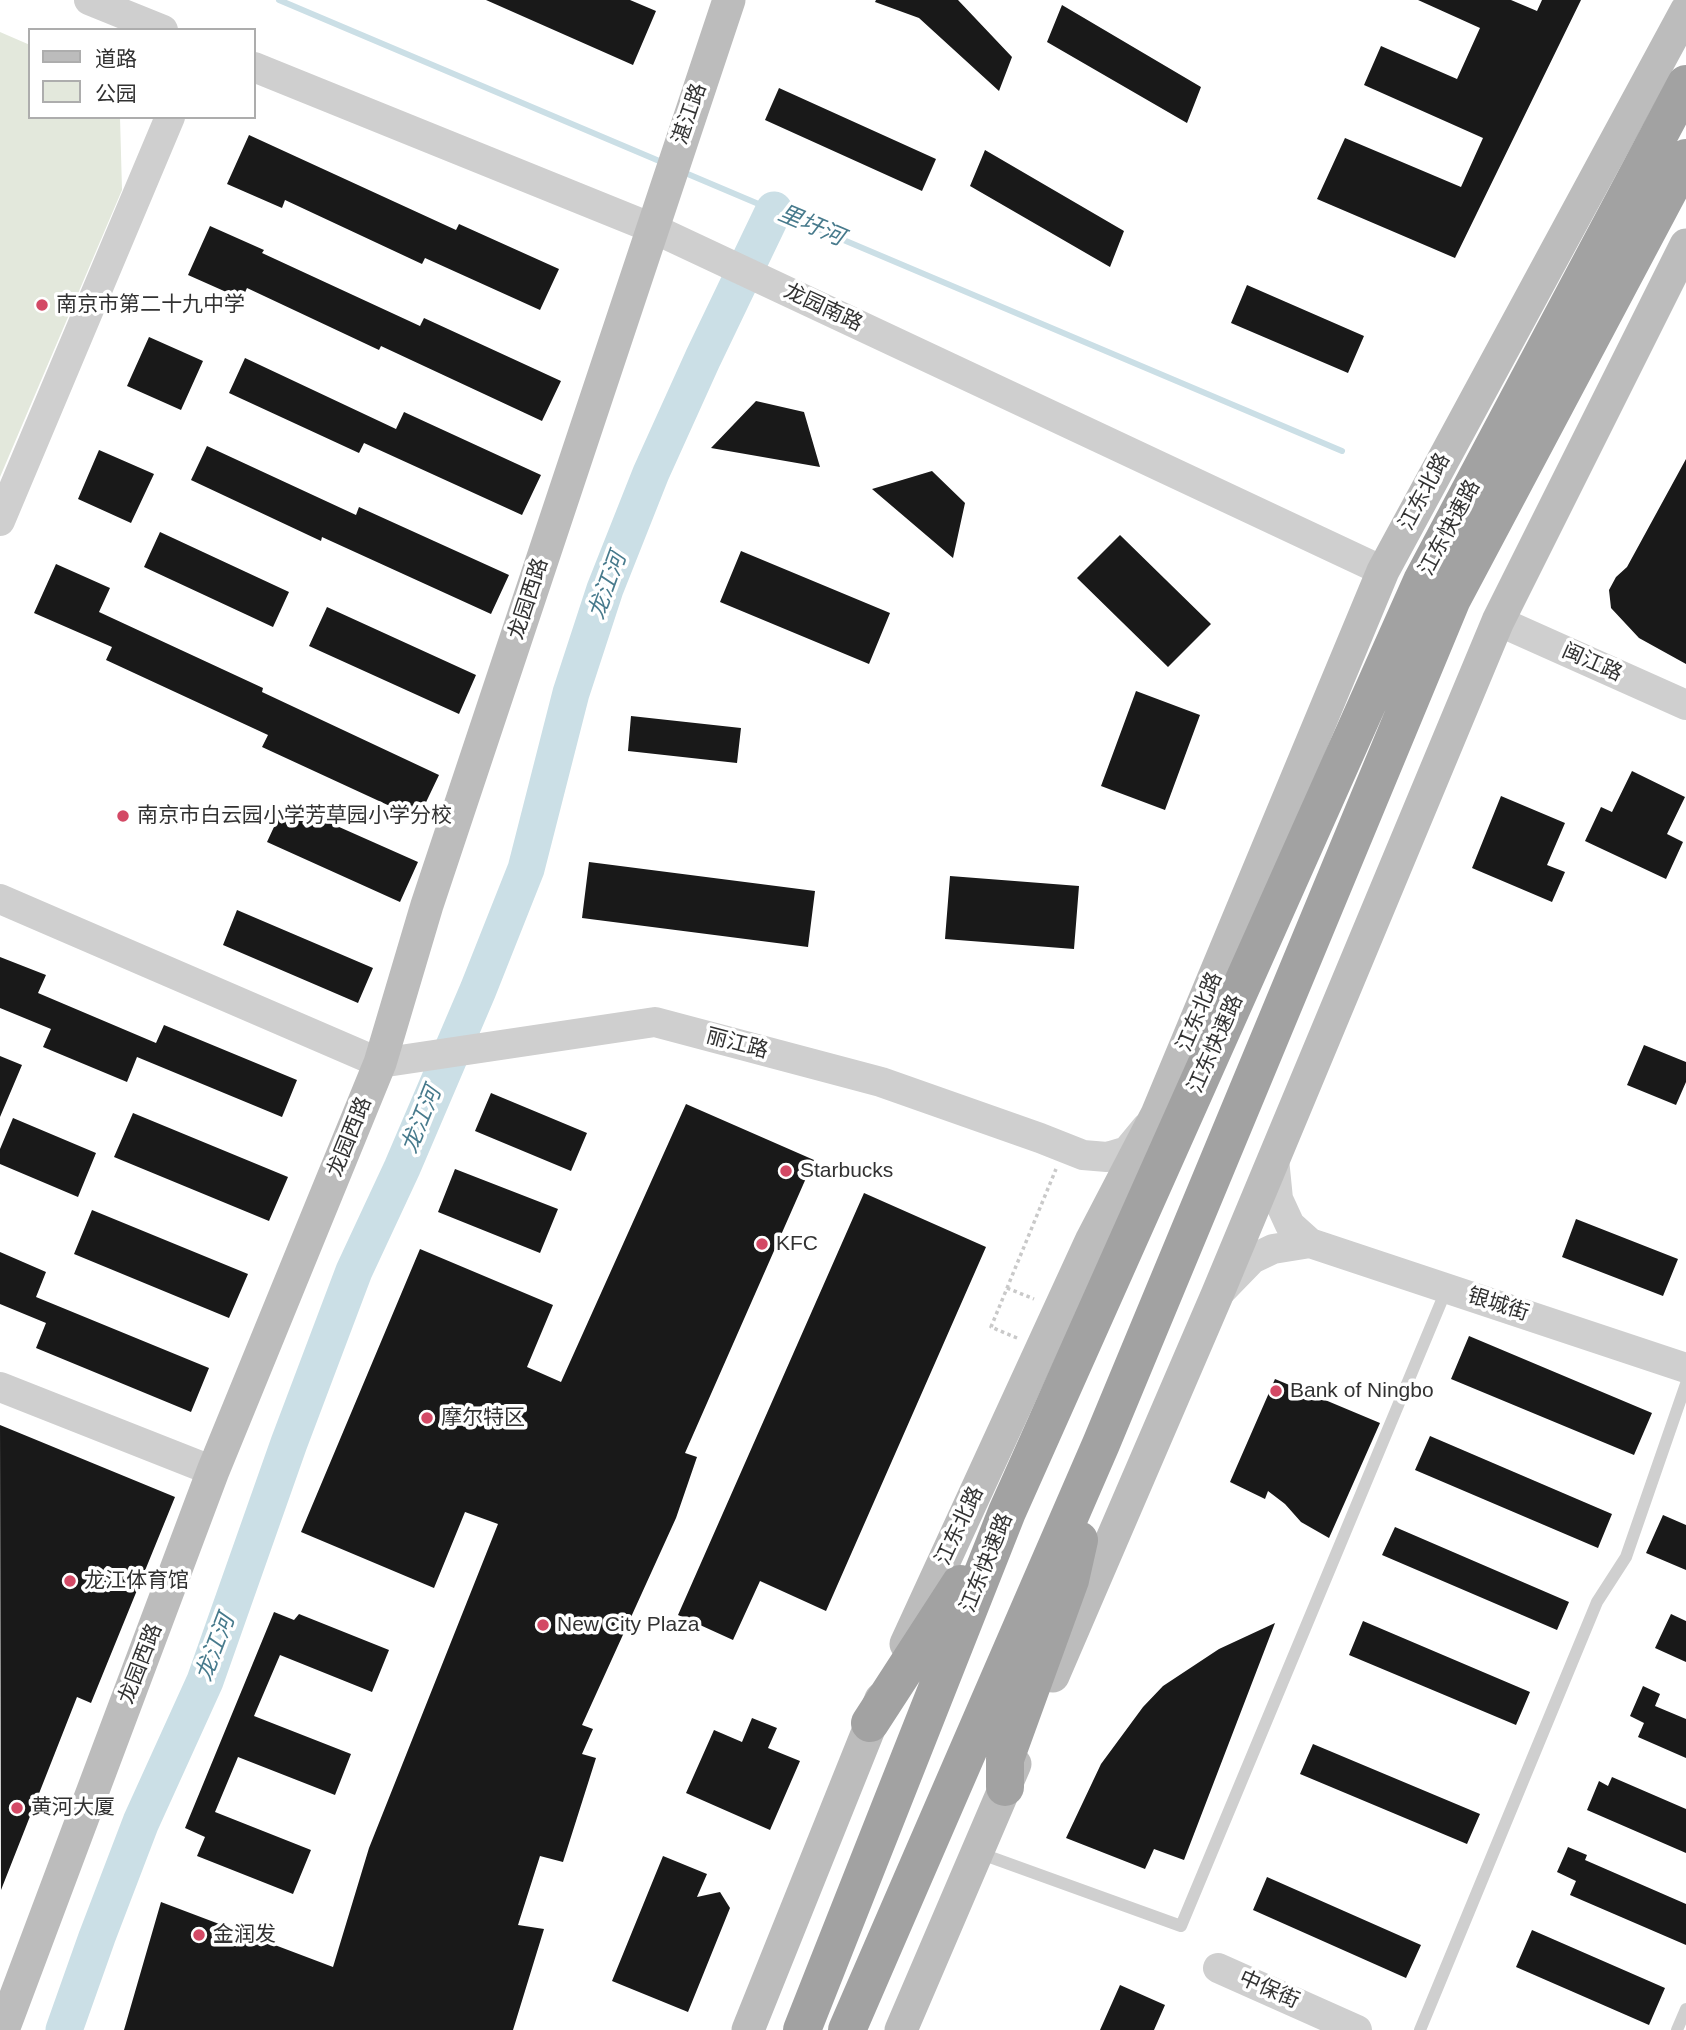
<!DOCTYPE html>
<html>
<head>
<meta charset="utf-8">
<style>
  body { margin:0 }
  #map { position:relative; width:1686px; height:2030px; overflow:hidden; background:#fff; font-family:Helvetica,"Noto Sans SC",sans-serif }
  canvas { display:block }
  .legend { position:absolute; left:28px; top:28px; width:228px; height:91px; box-sizing:border-box; background:#fff; border:2px solid #adadad; margin:0; padding:9px 12px; list-style:none; font-size:21px; color:#323232 }
  .legend li { display:flex; align-items:center; gap:14px; height:35px }
  .legend b { width:35px; border:2px solid #adadad }
</style>
</head>
<body>
<div id="map">
<canvas width="1686" height="2030"></canvas>
<ul class="legend">
<li><b style="height:9px;background:#bcbcbc"></b>道路</li>
<li><b style="height:19px;background:#e3e8dc"></b>公园</li>
</ul>
</div>
<script>
const ctx = document.querySelector('canvas').getContext('2d');
ctx.lineJoin = 'round';
function fillPath(path, color) { ctx.fillStyle = color; ctx.fill(path, 'evenodd'); }
const poly = rows => new Path2D(rows.map(r => 'M' + r).join(''));
function strokePath(path, color, width, dash) { ctx.strokeStyle = color; ctx.lineWidth = width; ctx.lineCap = dash ? 'butt' : 'round'; ctx.setLineDash(dash || []); ctx.stroke(path); }
function write(font, color, halo, rows, align = 'center') {
  ctx.font = font + ' Helvetica,"Noto Sans SC",sans-serif'; ctx.lineWidth = 7; ctx.setLineDash([]); ctx.textBaseline = 'middle'; ctx.strokeStyle = halo; ctx.fillStyle = color; for (const [text, x, y, turn = 0] of rows) {
    ctx.save(); ctx.translate(x, y); ctx.rotate((+turn || 0) * Math.PI / 180); ctx.textAlign = isNaN(turn) ? turn : align; if (halo) ctx.strokeText(text, 0, 0); ctx.fillText(text, 0, 0); ctx.restore();
  }
}
const green = poly([
  [0,32,30,45,30,117,120,117,122,190,0,477]
]);
const stream = poly([
  [279,0,664,163],
  [683,172,1342,451]
]);
const river = poly([
  [64,2030,97,1937,141,1822,205,1681,289,1443,354,1271,402,1168,478,990,526,869,571,693,605,589,651,473,703,358,774,210]
]);
const building = poly([
  [486,0,630,0,656,11,633,65],
  [876,0,958,0,1012,57,999,91,919,18,875,2],
  [1418,0,1511,0,1537,11,1542,0,1581,0,1455,258,1317,199,1345,138,1461,187,1483,138,1364,85,1381,46,1457,79,1480,28],
  [1062,5,1201,87,1187,123,1047,42],
  [779,88,936,159,922,191,765,120],
  [249,135,456,230,459,224,559,269,540,310,425,258,422,264,285,200,282,208,227,184],
  [985,150,1124,231,1110,267,970,186],
  [210,226,264,250,262,253,420,326,424,318,561,381,542,421,381,346,379,350,247,288,242,299,188,275],
  [1247,285,1364,336,1348,373,1231,323],
  [149,337,203,361,181,410,127,386],
  [245,358,396,429,404,412,541,475,522,515,364,443,359,453,229,393],
  [756,401,804,412,820,467,711,448],
  [207,446,356,515,359,507,509,575,491,614,322,537,321,541,191,480],
  [99,450,154,474,131,523,78,499],
  [1686,459,1686,664,1639,638,1611,608,1609,590,1616,577,1627,567],
  [932,471,965,503,953,558,872,489],
  [160,532,289,592,273,627,144,567],
  [1120,535,1211,624,1168,667,1077,578],
  [741,551,890,613,869,664,720,602],
  [56,564,110,588,99,612,263,688,262,692,439,775,418,819,262,747,268,735,106,660,112,647,34,613],
  [327,607,476,675,459,714,309,646],
  [1136,691,1200,715,1165,810,1101,786],
  [631,716,741,728,737,763,628,751],
  [1632,771,1685,797,1667,834,1683,842,1666,879,1585,841,1601,807,1612,812],
  [1501,796,1565,823,1547,865,1565,872,1552,902,1472,868],
  [285,803,418,862,400,902,267,842],
  [589,862,815,891,808,947,582,918],
  [950,876,1079,886,1074,949,945,939],
  [237,910,373,968,358,1003,223,945],
  [0,957,46,975,38,993,156,1043,164,1025,297,1080,282,1117,137,1057,127,1082,43,1047,51,1029,0,1008],
  [1644,1045,1686,1062,1686,1082,1676,1105,1627,1085],
  [0,1056,22,1065,0,1117],
  [491,1093,587,1133,571,1171,475,1131],
  [686,1104,814,1160,685,1453,697,1457,676,1518,582,1725,593,1729,582,1754,596,1758,563,1862,540,1856,518,1925,544,1929,513,2030,124,2030,161,1902,333,1967,369,1848,498,1524,465,1512,434,1588,301,1532,420,1249,553,1305,527,1367,561,1382],
  [133,1113,288,1177,269,1221,114,1157],
  [13,1118,96,1153,78,1197,0,1164,0,1149],
  [455,1169,558,1209,540,1253,438,1212],
  [864,1193,986,1247,826,1611,760,1581,733,1640,678,1615],
  [92,1210,248,1274,229,1318,74,1254],
  [1576,1219,1678,1259,1663,1296,1562,1257],
  [0,1252,46,1272,36,1297,209,1368,191,1412,36,1348,46,1323,0,1304],
  [1469,1336,1652,1413,1634,1455,1451,1379],
  [1275,1379,1380,1423,1329,1538,1301,1522,1285,1504,1268,1491,1265,1499,1230,1482],
  [0,1425,175,1497,91,1703,77,1697,1,1890],
  [1430,1436,1612,1514,1598,1548,1415,1470],
  [1663,1515,1686,1525,1686,1570,1646,1553],
  [1395,1527,1569,1602,1557,1630,1382,1555],
  [274,1612,294,1620,299,1614,389,1650,372,1692,280,1655,254,1716,351,1754,335,1795,238,1757,215,1812,311,1850,293,1894,197,1856,205,1837,185,1828],
  [1671,1614,1686,1621,1686,1662,1655,1648],
  [1363,1621,1530,1692,1516,1725,1349,1655],
  [1275,1623,1184,1860,1154,1849,1145,1869,1066,1838,1101,1764,1143,1707,1163,1686,1219,1649],
  [1643,1686,1660,1694,1655,1706,1686,1719,1686,1758,1638,1737,1644,1723,1630,1716],
  [752,1718,777,1728,768,1748,800,1761,770,1830,686,1793,714,1730,742,1742],
  [1313,1744,1480,1814,1467,1844,1300,1774],
  [1612,1777,1686,1809,1686,1853,1587,1810,1599,1781,1608,1786],
  [1568,1847,1587,1855,1585,1860,1686,1904,1686,1945,1570,1895,1576,1881,1557,1872],
  [663,1856,707,1874,697,1897,720,1892,730,1908,688,2012,612,1981],
  [1267,1877,1421,1945,1406,1978,1253,1910],
  [1532,1930,1665,1988,1649,2025,1516,1967],
  [1120,1985,1165,2005,1154,2030,1100,2030]
]);
const path = poly([
  [1007,1288,1034,1299],
  [1017,1338,991,1327,1056,1169]
]);
const service = poly([
  [979,1853,1181,1926,1447,1288],
  [1420,2030,1597,1602,1626,1557,1686,1384],
  [1677,2030,1686,2009]
]);
const tertiary = poly([
  [89,0,163,30],
  [254,67,652,228,1383,571],
  [0,521,170,117],
  [1498,621,1686,705],
  [0,899,380,1063,655,1022,881,1082,1040,1138,1083,1155,1107,1157,1127,1151,1146,1128],
  [1274,1159,1278,1199,1290,1225,1310,1243,1686,1368],
  [1219,1293,1252,1259,1273,1249,1310,1243],
  [0,1387,213,1471],
  [1218,1968,1357,2030]
]);
const secondary = poly([
  [906,1644,1092,1239,1157,1114,1383,571,1686,11],
  [1053,1676,1217,1295,1498,621,1686,245],
  [3,2030,213,1471,380,1063,427,905,729,0],
  [748,2030,881,1699],
  [901,2030,1015,1764]
]);
const trunk = poly([
  [870,1723,960,1584],
  [1005,1787,1005,1759,1070,1580,1079,1540],
  [802,2030,1007,1512,1422,581,1686,84],
  [847,2030,1101,1444,1452,599,1686,158]
]);
const markers = [
  [42,305,7,"#d34965"],
  [123,816,7,"#d34965"],
  [786,1171,7,"#d34965"],
  [762,1244,7,"#d34965"],
  [1276,1391,7,"#d34965"],
  [427,1418,7,"#d34965"],
  [70,1581,7,"#d34965"],
  [543,1625,7,"#d34965"],
  [17,1808,7,"#d34965"],
  [199,1935,7,"#d34965"]
];
const streetNames = [
  ["湛江路",690,114,-71],
  ["龙园南路",823,308,25],
  ["江东北路",1425,492,-62],
  ["江东快速路",1450,528,-62],
  ["龙园西路",529,599,-72],
  ["闽江路",1592,663,24],
  ["江东北路",1200,1012,-67],
  ["丽江路",737,1044,15],
  ["江东快速路",1216,1044,-66],
  ["龙园西路",350,1137,-68],
  ["银城街",1498,1305,18],
  ["江东北路",960,1526,-65],
  ["江东快速路",987,1563,-68],
  ["龙园西路",141,1664,-69],
  ["中保街",1269,1990,24]
];
const poiNames = [
  ["南京市第二十九中学",56,305],
  ["南京市白云园小学芳草园小学分校",137,816],
  ["Starbucks",800,1171],
  ["KFC",776,1244],
  ["Bank of Ningbo",1290,1391],
  ["摩尔特区",441,1418],
  ["龙江体育馆",84,1581],
  ["New City Plaza",557,1625],
  ["黄河大厦",31,1808],
  ["金润发",213,1935]
];
const waterNames = [
  ["里圩河",811,226,23],
  ["龙江河",608,586,-70],
  ["龙江河",422,1120,-68],
  ["龙江河",216,1648,-69]
];
fillPath(green, '#e3e8dc');
strokePath(stream, '#cbdfe6', 6);
strokePath(river, '#cbdfe6', 37);
fillPath(building, '#191919');
strokePath(path, '#c9c9c9', 3.5, [3.5, 3.5]);
strokePath(service, '#cfcfcf', 12);
strokePath(tertiary, '#cfcfcf', 30);
strokePath(secondary, '#bcbcbc', 33);
strokePath(trunk, '#a2a2a2', 38);
for (const [x, y, r, color] of markers) { const dot = new Path2D(); dot.arc(x, y, r, 0, 2 * Math.PI); ctx.fillStyle = color; ctx.fill(dot); strokePath(dot, '#fff', 2.5); }
write('21px', '#323232', '#fff', streetNames);
write('21px', '#323232', '#fff', poiNames, 'left');
write('italic 23px', '#477a8c', '#fff', waterNames);
</script>
</body>
</html>
